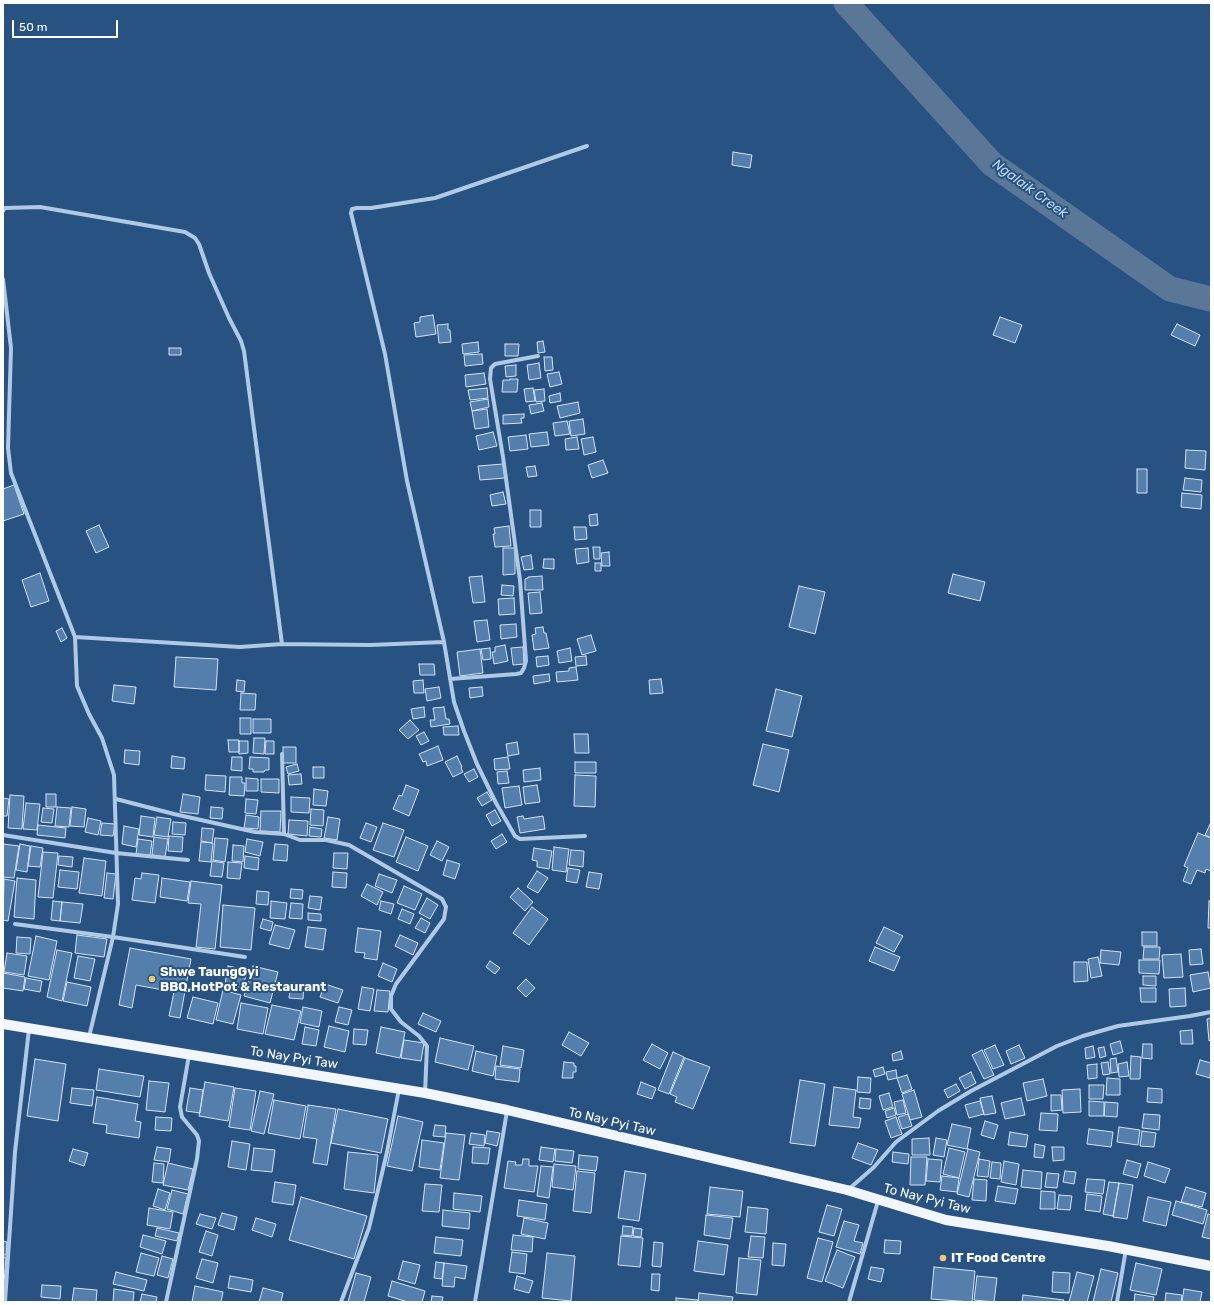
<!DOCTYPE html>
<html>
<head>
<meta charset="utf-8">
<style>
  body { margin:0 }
  #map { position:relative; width:1214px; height:1305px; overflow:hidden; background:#285281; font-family:Rubik,sans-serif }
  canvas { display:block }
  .frame { position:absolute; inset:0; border:4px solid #fff; pointer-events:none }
  .scale { position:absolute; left:12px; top:20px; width:106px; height:18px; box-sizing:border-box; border:2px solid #fff; border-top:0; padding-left:5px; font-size:12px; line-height:14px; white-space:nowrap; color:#fff; -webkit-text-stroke:3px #285281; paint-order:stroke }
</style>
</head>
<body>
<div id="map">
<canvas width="1214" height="1305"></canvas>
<div class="frame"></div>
<div class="scale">50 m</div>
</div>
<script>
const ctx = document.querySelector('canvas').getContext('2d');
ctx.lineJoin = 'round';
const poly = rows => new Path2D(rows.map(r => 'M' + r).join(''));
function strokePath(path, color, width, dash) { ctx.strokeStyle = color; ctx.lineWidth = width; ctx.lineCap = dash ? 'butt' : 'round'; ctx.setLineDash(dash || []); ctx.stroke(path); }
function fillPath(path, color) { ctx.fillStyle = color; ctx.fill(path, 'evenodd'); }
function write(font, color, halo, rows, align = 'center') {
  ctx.font = font + ' Rubik,sans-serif'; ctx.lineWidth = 4; ctx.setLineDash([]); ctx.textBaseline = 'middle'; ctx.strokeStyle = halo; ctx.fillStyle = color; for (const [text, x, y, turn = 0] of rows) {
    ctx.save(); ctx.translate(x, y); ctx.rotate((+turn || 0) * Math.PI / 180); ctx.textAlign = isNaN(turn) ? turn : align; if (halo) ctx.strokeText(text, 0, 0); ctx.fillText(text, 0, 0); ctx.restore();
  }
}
const river = poly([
  [846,3,992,164,1170,289,1211,299]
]);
const building = poly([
  [733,152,752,155,750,168,732,165,733,152],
  [433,315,436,334,416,337,414,323,420,322,420,317,433,315],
  [1000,317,1022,325,1015,343,993,335,1000,317],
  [448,324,448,330,450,330,451,342,439,343,437,325,448,324],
  [1177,324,1200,335,1195,346,1171,335,1177,324],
  [543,341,545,352,538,353,537,342,543,341],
  [478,342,479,352,463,354,462,344,478,342],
  [505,344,519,344,518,356,505,356,505,344],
  [169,348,181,348,181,355,169,355,169,348],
  [482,354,483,364,465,366,464,355,482,354],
  [544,357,552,357,553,370,545,371,544,357],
  [539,363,541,378,529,380,527,365,539,363],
  [516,365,516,376,506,377,505,366,516,365],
  [559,372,562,384,550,387,547,374,559,372],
  [484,373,486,384,466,387,465,375,484,373],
  [510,379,518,379,517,392,502,392,503,380,510,380,510,379],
  [487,388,488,398,470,400,468,390,487,388],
  [533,388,535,401,526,402,524,389,533,388],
  [544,389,545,401,536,402,534,390,544,389],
  [560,393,561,401,550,403,549,396,560,393],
  [488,399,489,407,472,411,470,402,488,399],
  [578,402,580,413,560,418,557,406,578,402],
  [542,403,544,411,531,414,529,405,542,403],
  [487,409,489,427,475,429,472,411,487,409],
  [524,414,524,418,521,418,522,423,503,424,503,415,524,414],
  [583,419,585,434,571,436,569,421,583,419],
  [567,421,570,434,555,436,553,423,567,421],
  [493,432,497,446,479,450,476,436,493,432],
  [547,432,549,445,531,447,529,434,547,432],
  [526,435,528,449,510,451,508,437,526,435],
  [577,437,579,449,566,450,565,439,577,437],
  [593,437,596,452,584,455,581,439,593,437],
  [1186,450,1206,451,1205,470,1185,468,1186,450],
  [603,460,608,473,592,478,588,465,603,460],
  [503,464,505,478,480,480,478,466,503,464],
  [535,466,537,476,528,477,526,467,535,466],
  [1137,469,1147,469,1147,493,1137,493,1137,469],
  [1185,478,1202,480,1201,492,1183,490,1185,478],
  [14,485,24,514,3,521,3,489,14,485],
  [503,492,506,504,492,506,490,495,503,492],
  [1182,493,1202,495,1201,509,1181,507,1182,493],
  [530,510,541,510,541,527,530,527,530,510],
  [597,514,598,525,590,526,589,515,597,514],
  [99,525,109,547,96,553,86,531,99,525],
  [509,526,511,546,495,547,493,534,495,534,494,528,509,526],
  [574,527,586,527,587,539,575,540,574,527],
  [593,547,600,547,600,559,594,559,593,547],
  [503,548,515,548,515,574,503,575,503,548],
  [588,548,589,562,577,564,575,549,588,548],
  [609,552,610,566,602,566,601,553,609,552],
  [531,555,533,569,524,570,521,557,531,555],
  [544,559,554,559,554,569,543,568,544,559],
  [595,563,601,563,601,571,595,571,595,563],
  [40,573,49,601,31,607,22,580,40,573],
  [953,574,985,582,980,601,948,593,953,574],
  [482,576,485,602,473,603,469,577,482,576],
  [542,576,543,590,525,590,525,579,528,578,528,577,542,576],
  [502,585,514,586,513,596,501,595,502,585],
  [799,586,825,592,815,634,789,627,799,586],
  [540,592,542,613,530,614,528,593,540,592],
  [514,598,515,614,499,615,498,599,514,598],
  [487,620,490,640,477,642,474,621,487,620],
  [516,624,517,637,501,639,500,625,516,624],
  [543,627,544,633,546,633,549,648,534,650,532,635,536,634,535,628,543,627],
  [62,628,67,638,61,642,56,631,62,628],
  [591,635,596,651,582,655,577,639,591,635],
  [505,645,508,661,494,664,492,652,495,652,495,647,505,645],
  [523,647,524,664,513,665,511,648,523,647],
  [490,648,491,659,483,660,481,649,490,648],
  [570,648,572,661,559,663,557,651,570,648],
  [480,649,483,673,460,676,457,652,480,649],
  [548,656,549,665,537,667,536,657,548,656],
  [586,656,587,665,576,666,575,657,586,656],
  [176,657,218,659,216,690,174,687,176,657],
  [419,664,434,664,435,675,420,675,419,664],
  [576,667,578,680,557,682,556,672,569,671,569,668,576,667],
  [549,674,550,681,534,684,533,676,549,674],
  [661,679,663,693,650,694,649,680,661,679],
  [237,680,245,681,244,692,236,691,237,680],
  [423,680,424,693,414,693,413,681,423,680],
  [114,685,136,687,134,704,112,701,114,685],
  [439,687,441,698,427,701,425,689,439,687],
  [482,687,483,696,470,698,469,688,482,687],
  [776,689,802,696,792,737,766,731,776,689],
  [241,693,256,694,255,710,240,710,241,693],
  [424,707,425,717,413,719,411,709,424,707],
  [444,707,446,719,449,719,450,724,431,727,430,720,435,720,433,708,444,707],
  [240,718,251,718,251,734,240,734,240,718],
  [253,719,271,719,271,733,253,733,253,719],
  [410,720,419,730,408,739,399,730,410,720],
  [458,726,459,735,444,735,443,727,458,726],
  [424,732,429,741,421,745,416,736,424,732],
  [574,734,588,734,589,753,575,753,574,734],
  [254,738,265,738,264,754,253,753,254,738],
  [228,740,239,740,239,752,229,752,228,740],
  [239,741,248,741,248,753,239,754,239,741],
  [266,741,274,741,274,754,265,754,266,741],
  [517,742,519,754,508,756,506,744,517,742],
  [763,744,789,750,779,792,753,785,763,744],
  [438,746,443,760,427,766,426,761,423,762,419,754,438,746],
  [283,747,296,747,296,763,283,763,283,747],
  [125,750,140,751,139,765,124,763,125,750],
  [172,756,185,758,184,769,171,768,172,756],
  [457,756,462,767,461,768,463,772,453,777,445,762,457,756],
  [232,757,242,757,242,771,231,770,232,757],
  [250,757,269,758,269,770,265,770,264,772,253,772,253,769,249,769,250,757],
  [508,757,510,769,495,770,494,759,508,757],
  [575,762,596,762,596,773,575,773,575,762],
  [297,764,299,771,288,774,286,767,297,764],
  [313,767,324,767,324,778,313,778,313,767],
  [540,768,541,780,524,782,523,770,540,768],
  [474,769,478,777,469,782,464,774,474,769],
  [507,771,509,783,498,784,497,772,507,771],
  [301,774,302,784,289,785,288,775,301,774],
  [206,775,226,776,225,792,205,790,206,775],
  [575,775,596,776,595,807,574,806,575,775],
  [230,777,242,777,242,783,245,783,244,796,229,795,230,777],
  [246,778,258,779,258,791,246,791,246,778],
  [261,779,279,779,279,793,261,792,261,779],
  [406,785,419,790,409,816,393,809,399,795,402,796,406,785],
  [537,785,540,802,525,804,523,787,537,785],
  [519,786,522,805,505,808,502,788,519,786],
  [314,789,328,791,326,806,313,805,314,789],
  [487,792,492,800,482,806,477,798,487,792],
  [46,794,56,794,56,807,46,807,46,794],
  [183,794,200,797,198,814,180,812,183,794],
  [10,795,24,796,22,829,8,828,10,795],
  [291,797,310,798,309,813,291,812,291,797],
  [3,798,9,799,7,816,3,816,3,798],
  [246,799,258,800,256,814,245,813,246,799],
  [26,803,40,804,37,830,23,829,26,803],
  [57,807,71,808,69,827,55,826,57,807],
  [72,807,86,809,84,827,70,826,72,807],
  [211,807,223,808,222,819,210,818,211,807],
  [43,808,54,809,52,823,41,822,43,808],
  [311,809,324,810,323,826,310,825,311,809],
  [495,810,501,821,492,826,486,815,495,810],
  [261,811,281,811,280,832,260,831,261,811],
  [246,815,259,817,258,829,244,828,246,815],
  [141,816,155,818,153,837,139,835,141,816],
  [523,816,524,819,543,816,545,829,520,833,517,817,523,816],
  [157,817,171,819,168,837,154,835,157,817],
  [328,817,340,819,337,840,324,838,328,817],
  [88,818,101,821,98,835,85,832,88,818],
  [289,820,308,821,307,836,288,834,289,820],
  [173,822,186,823,185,835,172,834,173,822],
  [1211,822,1211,838,1205,835,1211,822],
  [102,823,115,824,113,836,100,835,102,823],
  [366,823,377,827,371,842,360,838,366,823],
  [383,823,404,830,394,857,373,850,383,823],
  [38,825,66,828,65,838,37,835,38,825],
  [124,826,139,829,136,847,122,844,124,826],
  [310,827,322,829,321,837,309,836,310,827],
  [202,828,214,829,212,843,201,841,202,828],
  [1198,833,1211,838,1211,871,1206,869,1205,873,1197,870,1191,884,1183,881,1188,868,1184,866,1198,833],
  [502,834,507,842,496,849,491,841,502,834],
  [169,836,183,837,182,852,168,851,169,836],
  [154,837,168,839,165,857,152,855,154,837],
  [406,837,428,846,418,871,396,862,406,837],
  [215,838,228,839,225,862,213,860,215,838],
  [138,839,152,841,150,856,136,854,138,839],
  [247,839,263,842,260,856,245,852,247,839],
  [437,841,449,847,442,861,430,855,437,841],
  [201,842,213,843,211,862,199,861,201,842],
  [3,844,19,846,14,878,3,877,3,844],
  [20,844,30,846,27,872,16,870,20,844],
  [275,844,288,845,287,861,273,860,275,844],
  [233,845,244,846,243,862,232,861,233,845],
  [31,846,43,848,40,867,28,866,31,846],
  [554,847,569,849,566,872,552,870,554,847],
  [534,848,552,851,549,869,537,867,537,861,532,860,534,848],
  [571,850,584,851,583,867,569,865,571,850],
  [43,852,58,853,53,898,38,897,43,852],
  [334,853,348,853,347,869,333,868,334,853],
  [59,856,73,857,72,867,58,865,59,856],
  [245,856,259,858,258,870,244,868,245,856],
  [84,858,106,861,102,896,79,893,84,858],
  [447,860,460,864,455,879,443,875,447,860],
  [212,861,224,863,222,877,210,876,212,861],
  [228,862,242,863,240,879,227,878,228,862],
  [568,868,580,870,577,883,566,881,568,868],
  [60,870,79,872,77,889,58,887,60,870],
  [537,871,548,878,538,893,527,887,537,871],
  [333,872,347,873,346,888,332,887,333,872],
  [589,872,602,874,599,889,586,887,589,872],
  [107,873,116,874,113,899,104,898,107,873],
  [142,873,159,875,155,903,132,900,135,878,141,879,142,873],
  [379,874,397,880,392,893,375,886,379,874],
  [17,878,36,880,34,919,14,917,17,878],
  [162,878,190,882,187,901,160,897,162,878],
  [4,879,15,881,8,921,3,920,4,879],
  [191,881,222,885,215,949,196,947,201,904,188,903,191,881],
  [367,884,383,892,377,905,361,896,367,884],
  [404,886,422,894,415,910,397,903,404,886],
  [518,888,533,902,525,911,510,897,518,888],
  [291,889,303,890,302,899,290,898,291,889],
  [257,891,269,892,268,905,256,904,257,891],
  [310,896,322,897,320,910,308,908,310,896],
  [427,898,438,905,430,919,419,913,427,898],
  [53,901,62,902,60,921,51,920,53,901],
  [271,901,287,903,285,919,270,918,271,901],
  [381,901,394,904,391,914,379,910,381,901],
  [1209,901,1211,901,1211,928,1208,928,1209,901],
  [62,902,83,904,80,923,60,921,62,902],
  [291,903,303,904,302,919,289,918,291,903],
  [223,905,255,908,251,950,220,947,223,905],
  [532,907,548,919,529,945,513,933,532,907],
  [402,909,414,914,410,924,398,919,402,909],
  [308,913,321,914,321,921,308,920,308,913],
  [421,918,430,923,425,933,415,928,421,918],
  [263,919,273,922,271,931,260,928,263,919],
  [275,925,295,930,289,949,269,944,275,925],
  [308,927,326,929,323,950,305,947,308,927],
  [884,927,903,936,894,952,876,943,884,927],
  [358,928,381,931,377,960,364,958,365,953,355,952,358,928],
  [1142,932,1157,932,1157,946,1142,946,1142,932],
  [77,935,107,939,104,957,75,953,77,935],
  [400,935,418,943,413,955,395,946,400,935],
  [36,936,57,941,49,980,28,976,36,936],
  [17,937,31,938,30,954,16,953,17,937],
  [875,947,900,957,894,971,869,961,875,947],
  [1144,947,1160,947,1159,959,1143,959,1144,947],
  [130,948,191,959,180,1018,169,1016,174,992,136,985,132,1008,119,1005,130,948],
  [1201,949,1203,964,1190,965,1189,950,1201,949],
  [57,950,72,953,62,1001,47,997,57,950],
  [1101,950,1121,952,1119,965,1100,963,1101,950],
  [7,953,27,956,24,975,4,972,7,953],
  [1181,954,1183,977,1164,978,1162,955,1181,954],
  [78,956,95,959,90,981,74,978,78,956],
  [1098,957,1102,976,1091,978,1088,959,1098,957],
  [1139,960,1160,960,1159,974,1139,973,1139,960],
  [490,961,500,968,495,974,486,967,490,961],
  [1074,962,1087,962,1088,981,1074,982,1074,962],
  [383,963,397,969,392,982,378,976,383,963],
  [228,966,247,970,243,988,225,984,228,966],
  [253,966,278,972,270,1003,244,996,253,966],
  [1208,972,1211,988,1193,992,1190,975,1208,972],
  [3,973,25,977,23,991,3,988,3,973],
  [1143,976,1156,976,1156,986,1143,985,1143,976],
  [26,978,42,981,40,992,24,989,26,978],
  [526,979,535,988,526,997,517,988,526,979],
  [67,982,91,987,87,1006,63,1001,67,982],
  [291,983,304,984,303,999,289,998,291,983],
  [325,984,343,990,338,1003,320,997,325,984],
  [362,987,374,989,370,1011,358,1009,362,987],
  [1140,988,1156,988,1156,1002,1141,1002,1140,988],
  [1185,988,1186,1006,1170,1007,1169,989,1185,988],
  [223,990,241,995,233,1024,216,1020,223,990],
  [377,990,390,991,388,1012,374,1011,377,990],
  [193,997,218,1003,213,1024,187,1018,193,997],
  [241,1003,268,1008,263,1034,237,1029,241,1003],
  [272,1005,301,1011,294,1040,265,1034,272,1005],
  [303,1007,322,1011,319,1027,300,1023,303,1007],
  [339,1007,352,1010,348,1025,335,1022,339,1007],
  [423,1013,441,1021,436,1032,418,1024,423,1013],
  [1211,1018,1211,1040,1209,1041,1207,1019,1211,1018],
  [329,1026,349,1031,345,1052,324,1047,329,1026],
  [305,1027,319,1030,316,1046,302,1044,305,1027],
  [381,1027,405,1032,400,1058,376,1053,381,1027],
  [354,1029,368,1030,366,1045,353,1044,354,1029],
  [1192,1030,1193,1044,1181,1044,1180,1031,1192,1030],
  [569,1032,589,1043,581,1056,562,1045,569,1032],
  [440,1038,474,1046,468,1070,435,1062,440,1038],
  [404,1040,424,1043,421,1061,401,1058,404,1040],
  [1120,1041,1123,1052,1113,1055,1110,1044,1120,1041],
  [652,1044,668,1053,660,1069,643,1060,652,1044],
  [1143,1044,1152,1044,1152,1059,1142,1058,1143,1044],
  [995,1045,1004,1065,993,1069,984,1050,995,1045],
  [1019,1045,1025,1058,1011,1064,1006,1051,1019,1045],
  [503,1046,524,1050,521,1068,500,1065,503,1046],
  [1093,1046,1095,1057,1086,1059,1085,1048,1093,1046],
  [1104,1047,1106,1056,1100,1058,1098,1048,1104,1047],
  [982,1050,994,1075,984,1079,972,1055,982,1050],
  [476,1051,497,1056,493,1076,472,1071,476,1051],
  [901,1051,903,1059,893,1061,892,1054,901,1051],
  [673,1052,684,1057,669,1094,658,1090,673,1052],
  [1131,1056,1141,1057,1140,1079,1130,1079,1131,1056],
  [685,1058,710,1067,693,1109,675,1102,677,1097,670,1094,685,1058],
  [1116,1058,1118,1072,1111,1073,1110,1059,1116,1058],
  [35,1059,66,1064,58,1121,27,1116,35,1059],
  [1200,1060,1211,1063,1210,1078,1196,1074,1200,1060],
  [564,1062,574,1063,574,1066,576,1066,576,1072,573,1072,573,1078,562,1078,564,1062],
  [1108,1062,1110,1074,1103,1075,1101,1063,1108,1062],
  [1127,1062,1129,1076,1119,1077,1118,1064,1127,1062],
  [1097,1064,1097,1078,1088,1079,1087,1065,1097,1064],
  [496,1066,520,1069,519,1082,495,1079,496,1066],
  [883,1067,885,1074,875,1077,873,1070,883,1067],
  [99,1069,144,1076,140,1097,96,1090,99,1069],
  [896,1070,897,1078,888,1080,886,1072,896,1070],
  [971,1072,976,1083,965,1089,959,1078,971,1072],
  [907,1075,912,1089,902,1093,897,1078,907,1075],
  [858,1077,871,1078,870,1093,857,1092,858,1077],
  [1107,1078,1120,1079,1120,1095,1106,1095,1107,1078],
  [1043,1079,1047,1096,1027,1101,1023,1083,1043,1079],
  [800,1080,825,1084,815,1146,790,1143,800,1080],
  [149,1081,169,1083,165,1112,146,1110,149,1081],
  [205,1082,234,1087,228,1121,199,1116,205,1082],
  [641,1082,656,1088,652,1099,637,1094,641,1082],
  [956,1084,960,1091,948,1098,944,1090,956,1084],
  [1089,1085,1104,1085,1103,1099,1089,1099,1089,1085],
  [834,1087,856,1090,853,1117,861,1118,859,1128,829,1125,834,1087],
  [72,1088,94,1090,92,1106,70,1103,72,1088],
  [190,1088,203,1090,200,1113,186,1111,190,1088],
  [235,1088,256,1091,250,1130,229,1127,235,1088],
  [1148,1088,1162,1089,1162,1103,1147,1102,1148,1088],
  [1080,1089,1081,1112,1063,1113,1062,1090,1080,1089],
  [914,1090,922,1117,910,1120,902,1094,914,1090],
  [260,1091,274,1094,264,1134,251,1131,260,1091],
  [889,1093,893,1107,883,1110,879,1096,889,1093],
  [1051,1095,1061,1095,1062,1110,1051,1111,1051,1095],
  [992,1096,996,1113,984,1115,980,1098,992,1096],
  [97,1097,138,1104,135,1121,141,1122,139,1138,106,1133,107,1125,93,1123,97,1097],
  [860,1098,871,1099,870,1109,859,1108,860,1098],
  [1021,1098,1025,1115,1005,1119,1001,1103,1021,1098],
  [274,1100,306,1106,300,1139,268,1133,274,1100],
  [903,1100,906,1113,897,1115,894,1102,903,1100],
  [980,1101,984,1114,969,1118,965,1105,980,1101],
  [1089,1101,1104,1102,1104,1116,1089,1116,1089,1101],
  [1105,1102,1118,1103,1117,1117,1104,1116,1105,1102],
  [308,1105,336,1109,327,1165,313,1163,317,1139,303,1137,308,1105],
  [894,1108,896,1115,887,1118,885,1111,894,1108],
  [338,1109,388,1119,381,1153,331,1143,338,1109],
  [1041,1113,1058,1114,1057,1131,1039,1130,1041,1113],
  [908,1114,912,1126,902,1129,898,1117,908,1114],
  [1144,1114,1160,1115,1159,1130,1142,1128,1144,1114],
  [398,1116,423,1122,412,1171,387,1166,398,1116],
  [156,1117,172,1118,171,1131,155,1130,156,1117],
  [896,1117,902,1134,891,1138,885,1121,896,1117],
  [985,1121,998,1125,994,1139,981,1135,985,1121],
  [952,1124,971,1128,967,1149,947,1145,952,1124],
  [435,1125,446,1126,445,1137,433,1136,435,1125],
  [1119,1127,1140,1130,1138,1145,1117,1142,1119,1127],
  [1089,1129,1113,1132,1111,1147,1087,1144,1089,1129],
  [487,1131,500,1133,497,1146,485,1143,487,1131],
  [1142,1131,1156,1133,1154,1147,1140,1146,1142,1131],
  [1010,1132,1028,1135,1026,1147,1008,1145,1010,1132],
  [446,1133,465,1135,459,1180,440,1178,446,1133],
  [471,1133,485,1135,484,1146,469,1144,471,1133],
  [929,1138,930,1155,912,1155,912,1139,929,1138],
  [936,1138,947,1140,944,1157,933,1155,936,1138],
  [422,1140,444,1143,440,1170,419,1167,422,1140],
  [232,1141,250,1144,246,1170,228,1167,232,1141],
  [858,1143,878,1150,871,1165,852,1158,858,1143],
  [1035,1144,1045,1146,1043,1158,1034,1157,1035,1144],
  [157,1147,171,1149,169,1162,154,1160,157,1147],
  [473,1147,490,1148,488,1164,472,1163,473,1147],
  [541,1147,555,1149,553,1162,539,1160,541,1147],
  [1052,1147,1064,1147,1064,1160,1053,1161,1052,1147],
  [254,1148,275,1150,272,1172,251,1170,254,1148],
  [949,1148,965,1152,959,1178,943,1174,949,1148],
  [73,1149,88,1153,84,1166,69,1161,73,1149],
  [556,1149,574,1151,572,1163,555,1161,556,1149],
  [968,1149,980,1152,969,1197,957,1194,968,1149],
  [348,1152,378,1155,374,1193,344,1189,348,1152],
  [893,1152,909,1154,908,1164,892,1162,893,1152],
  [579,1155,598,1157,596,1171,578,1169,579,1155],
  [911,1157,927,1157,925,1185,910,1185,911,1157],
  [523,1159,529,1159,529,1166,538,1166,534,1192,504,1188,508,1161,516,1162,515,1165,522,1165,523,1159],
  [928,1159,942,1160,940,1182,926,1181,928,1159],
  [979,1159,990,1161,988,1177,977,1176,979,1159],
  [1127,1160,1141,1164,1137,1178,1123,1174,1127,1160],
  [1004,1161,1019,1164,1016,1185,1001,1182,1004,1161],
  [992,1162,1001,1163,1000,1179,990,1178,992,1162],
  [1148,1162,1170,1169,1165,1183,1144,1176,1148,1162],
  [154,1163,164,1164,163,1183,152,1182,154,1163],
  [168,1163,193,1169,188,1190,163,1185,168,1163],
  [554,1164,576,1166,573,1190,552,1187,554,1164],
  [541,1166,553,1167,549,1198,537,1196,541,1166],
  [1023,1170,1042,1172,1041,1189,1021,1187,1023,1170],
  [577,1171,595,1173,591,1213,573,1211,577,1171],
  [625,1171,646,1174,639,1221,618,1218,625,1171],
  [1065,1171,1076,1172,1074,1184,1063,1182,1065,1171],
  [1047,1173,1059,1174,1057,1188,1045,1187,1047,1173],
  [942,1176,959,1178,957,1192,940,1190,942,1176],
  [974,1179,987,1180,986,1201,972,1200,974,1179],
  [1087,1179,1105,1180,1103,1194,1085,1192,1087,1179],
  [275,1182,296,1185,293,1205,272,1202,275,1182],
  [1109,1182,1119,1183,1113,1216,1103,1214,1109,1182],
  [1119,1183,1133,1185,1127,1219,1113,1217,1119,1183],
  [425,1184,442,1185,439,1212,422,1211,425,1184],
  [998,1186,1018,1189,1015,1204,995,1201,998,1186],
  [710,1187,743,1191,740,1217,707,1214,710,1187],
  [1186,1187,1206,1193,1202,1207,1181,1202,1186,1187],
  [158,1189,170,1193,165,1210,153,1206,158,1189],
  [172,1190,188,1194,183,1214,167,1209,172,1190],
  [1041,1191,1055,1192,1055,1209,1040,1209,1041,1191],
  [454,1193,482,1196,480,1212,453,1209,454,1193],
  [1087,1194,1102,1196,1100,1212,1085,1210,1087,1194],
  [1059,1195,1072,1196,1070,1210,1057,1209,1059,1195],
  [301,1197,367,1216,354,1259,289,1240,301,1197],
  [1148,1197,1171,1202,1166,1226,1143,1221,1148,1197],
  [519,1200,547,1204,545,1220,517,1216,519,1200],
  [1176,1201,1207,1210,1203,1224,1172,1215,1176,1201],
  [827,1205,842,1209,834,1236,819,1232,827,1205],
  [748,1207,768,1209,766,1234,745,1232,748,1207],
  [149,1208,173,1212,170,1229,147,1225,149,1208],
  [443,1210,470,1213,469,1229,442,1226,443,1210],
  [222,1213,237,1217,234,1230,218,1225,222,1213],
  [200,1214,216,1218,212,1229,196,1224,200,1214],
  [1208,1214,1211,1215,1211,1239,1202,1237,1208,1214],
  [706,1215,733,1218,730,1239,704,1235,706,1215],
  [256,1218,276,1224,272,1237,252,1230,256,1218],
  [524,1218,548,1223,545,1239,521,1234,524,1218],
  [844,1221,859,1225,854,1241,863,1243,860,1254,836,1247,844,1221],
  [623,1226,633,1227,632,1236,622,1235,623,1226],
  [157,1228,179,1233,177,1241,155,1236,157,1228],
  [634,1228,642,1229,641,1237,633,1236,634,1228],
  [206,1231,218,1235,212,1256,199,1252,206,1231],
  [143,1235,166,1241,162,1254,140,1247,143,1235],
  [513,1235,533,1237,532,1252,511,1250,513,1235],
  [621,1236,643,1238,640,1267,618,1265,621,1236],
  [751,1236,765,1237,763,1258,748,1257,751,1236],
  [436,1237,463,1240,461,1256,434,1253,436,1237],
  [818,1238,833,1242,822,1282,807,1278,818,1238],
  [885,1240,901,1241,900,1254,884,1253,885,1240],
  [3,1241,7,1242,6,1255,3,1255,3,1241],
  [698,1241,728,1245,724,1275,694,1271,698,1241],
  [654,1242,663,1243,661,1267,652,1266,654,1242],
  [773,1243,786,1244,784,1266,772,1265,773,1243],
  [837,1250,855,1257,843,1288,825,1281,837,1250],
  [512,1252,527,1254,525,1274,509,1272,512,1252],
  [141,1253,159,1258,154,1276,136,1272,141,1253],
  [547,1253,575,1256,571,1301,542,1298,547,1253],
  [162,1256,173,1259,168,1278,157,1275,162,1256],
  [3,1257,6,1257,3,1297,3,1257],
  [739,1258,761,1260,757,1295,736,1293,739,1258],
  [202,1259,218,1263,213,1283,196,1278,202,1259],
  [403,1261,420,1265,415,1284,398,1279,403,1261],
  [436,1262,444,1263,442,1279,434,1278,436,1262],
  [444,1263,467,1266,465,1279,455,1277,454,1287,442,1286,444,1263],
  [1136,1263,1162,1269,1156,1295,1130,1290,1136,1263],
  [871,1267,884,1269,881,1282,868,1279,871,1267],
  [934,1267,975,1271,972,1302,931,1299,934,1267],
  [1101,1269,1118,1273,1111,1302,1093,1302,1101,1269],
  [116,1272,147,1280,144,1291,113,1284,116,1272],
  [1053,1272,1070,1273,1069,1293,1052,1292,1053,1272],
  [1077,1272,1094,1276,1087,1302,1069,1302,1077,1272],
  [356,1273,371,1277,364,1302,348,1302,356,1273],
  [652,1274,660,1274,659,1291,651,1290,652,1274],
  [230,1276,253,1280,251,1292,228,1288,230,1276],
  [517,1276,533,1281,529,1293,514,1289,517,1276],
  [977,1276,997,1278,994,1302,974,1300,977,1276],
  [392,1281,425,1291,422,1302,408,1302,388,1296,392,1281],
  [42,1285,61,1286,60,1299,41,1297,42,1285],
  [195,1286,223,1292,221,1302,192,1302,195,1286],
  [74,1288,97,1290,96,1302,72,1302,74,1288],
  [263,1288,283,1293,281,1302,259,1302,263,1288],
  [114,1289,134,1292,133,1302,113,1302,114,1289],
  [1184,1289,1202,1292,1200,1302,1182,1302,1184,1289],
  [699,1293,733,1297,732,1302,698,1302,699,1293],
  [1166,1293,1182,1295,1181,1302,1165,1302,1166,1293],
  [142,1294,157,1297,156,1302,140,1302,142,1294],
  [1135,1294,1154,1297,1153,1302,1134,1302,1135,1294],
  [1023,1295,1064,1300,1063,1302,1022,1302,1023,1295],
  [432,1296,443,1297,442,1302,431,1302,432,1296],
  [676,1298,698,1300,697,1302,676,1302,676,1298]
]);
const street = poly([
  [3,211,5,208,40,207,185,232,195,238,199,244,209,273,229,318,241,341,244,351,282,644],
  [3,279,11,348,8,448,11,473,75,637,77,686,89,714,102,738,114,775,118,904,113,937,89,1037],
  [75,637,240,647,282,644,370,645,444,642],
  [450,679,516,674,521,673,524,668,526,661,520,580,503,457,490,379,491,368,495,364,538,356],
  [282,754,284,834],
  [116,799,174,814,255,832,284,834,300,840,326,840,349,845,442,899,446,907,444,919,396,984,391,996,391,1009,401,1022,419,1036,427,1046,425,1093],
  [3,835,116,853,188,860],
  [585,836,520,839,515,836,496,803,477,764,464,731,454,702,444,642,407,481,385,354,351,213,352,209,357,208,371,208,435,198,587,146],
  [15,924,113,937,245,957],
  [849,1189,874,1167,896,1142,938,1111,971,1091,1057,1046,1083,1036,1118,1026,1190,1016,1211,1012],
  [5,1302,15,1152,29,1029],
  [166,1302,197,1159,199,1141,197,1135,182,1117,180,1107,189,1055],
  [341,1302,369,1228,387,1152,399,1089],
  [475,1302,507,1111],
  [849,1302,878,1201],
  [1117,1302,1126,1249]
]);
const primary = poly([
  [3,1024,425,1093,507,1110,847,1190,946,1220,1108,1246,1211,1266]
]);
const markers = [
  [152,979,4,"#eec776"],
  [943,1258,4,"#eec776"]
];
const poiNames = [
  ["Shwe TaungGyi",160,972],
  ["BBQ,HotPot & Restaurant",160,987],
  ["IT Food Centre",951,1258]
];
const streetNames = [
  ["To Nay Pyi Taw",294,1058,9],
  ["To Nay Pyi Taw",612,1122,13],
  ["To Nay Pyi Taw",927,1199,14]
];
const waterNames = [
  ["Ngalaik Creek",1030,189,36]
];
strokePath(river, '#5a7798', 25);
fillPath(building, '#547eab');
strokePath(building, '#d3e3f5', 1);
strokePath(street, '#b0cae6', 4);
strokePath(primary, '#f1f6fd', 10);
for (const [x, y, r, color] of markers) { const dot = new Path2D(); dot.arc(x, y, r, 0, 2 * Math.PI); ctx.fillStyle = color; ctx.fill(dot); strokePath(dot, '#285281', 1.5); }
write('bold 13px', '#fff', '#285281', poiNames, 'left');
write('13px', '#fff', '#285281', streetNames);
write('italic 14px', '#bbd4ee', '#285281', waterNames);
</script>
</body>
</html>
